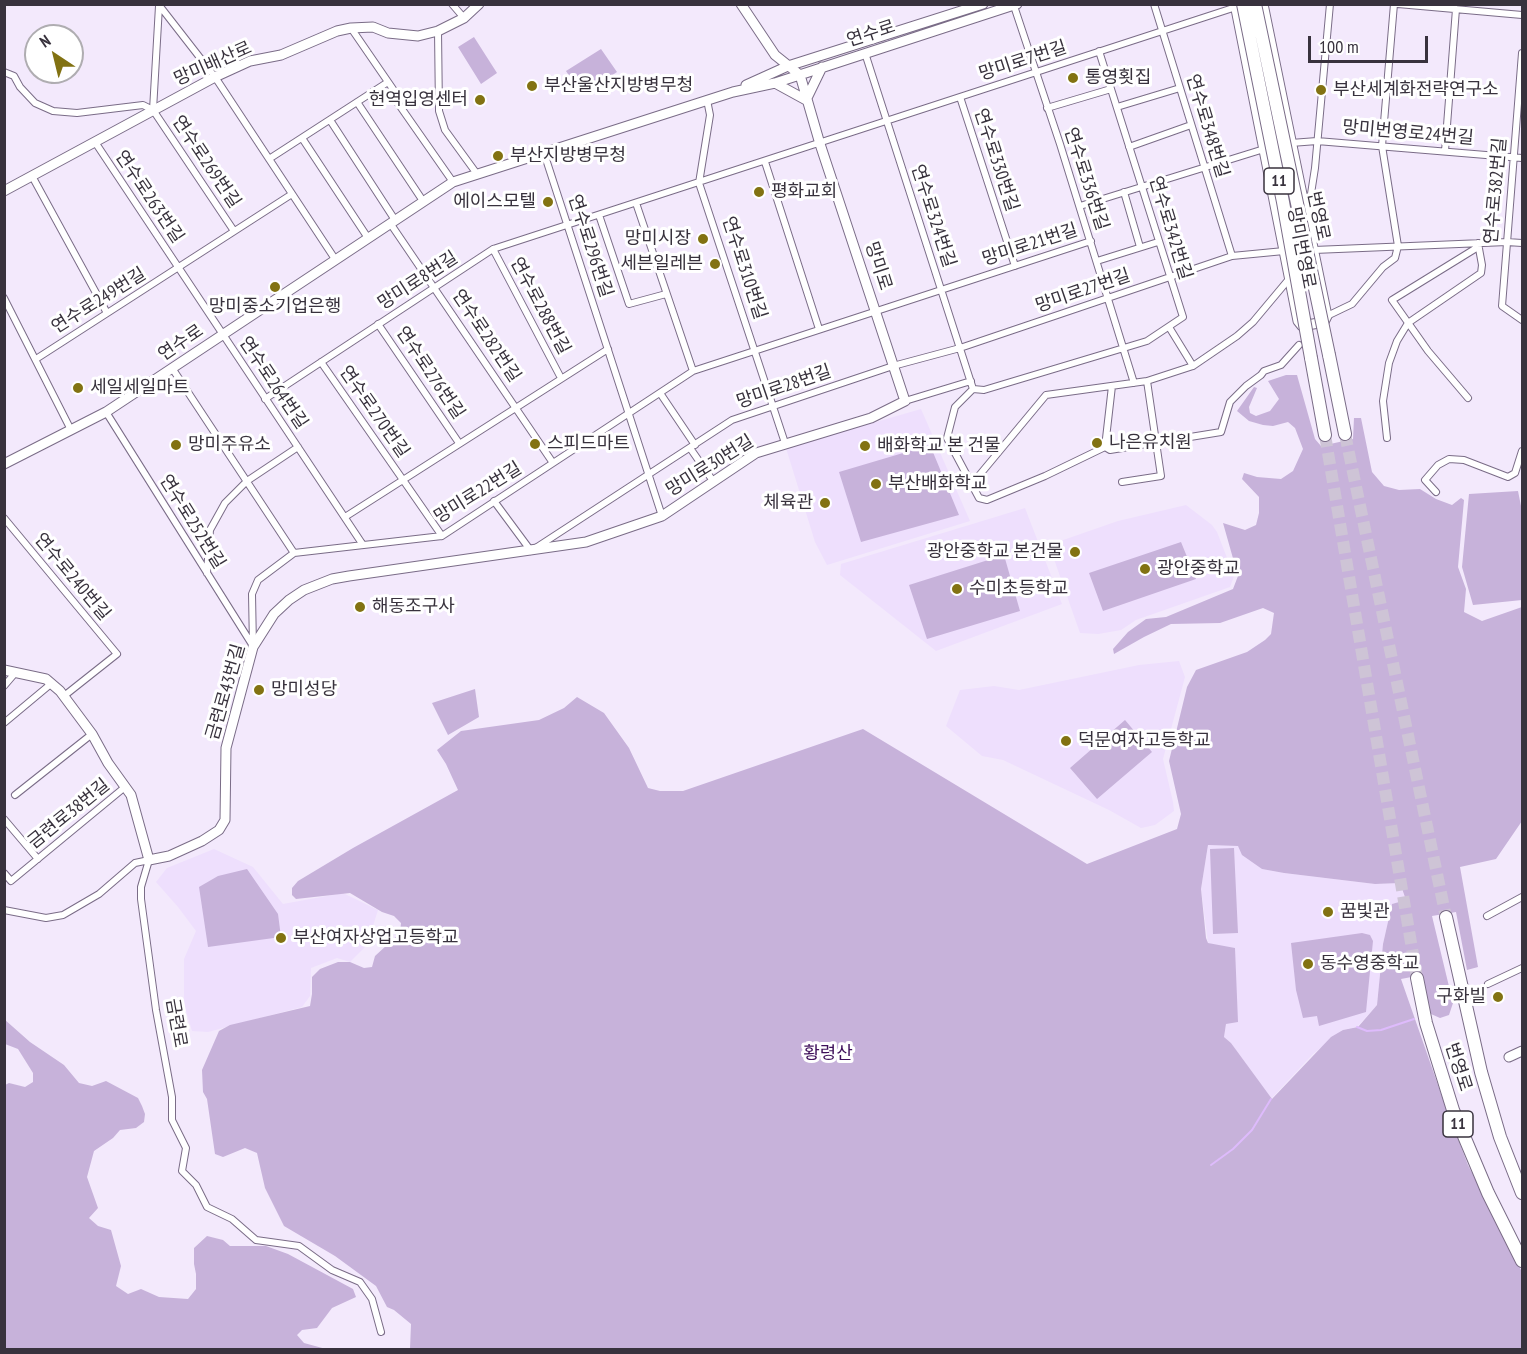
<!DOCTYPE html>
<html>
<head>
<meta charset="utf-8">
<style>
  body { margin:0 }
  #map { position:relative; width:1527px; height:1354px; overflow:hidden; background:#f3e9fc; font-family:"PT Sans Narrow",sans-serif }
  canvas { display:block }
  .frame { position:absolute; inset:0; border:6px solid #38323d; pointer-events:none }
  .north { position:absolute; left:24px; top:24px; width:60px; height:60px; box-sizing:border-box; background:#fff; border:2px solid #afadb1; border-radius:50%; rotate:325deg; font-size:16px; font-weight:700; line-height:24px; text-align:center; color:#38323d }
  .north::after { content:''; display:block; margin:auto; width:21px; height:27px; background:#827212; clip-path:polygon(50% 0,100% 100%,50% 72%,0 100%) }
  .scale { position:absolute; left:1308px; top:36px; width:120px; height:27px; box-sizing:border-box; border:3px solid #38323d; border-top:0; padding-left:8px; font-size:18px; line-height:21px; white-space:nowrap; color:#38323d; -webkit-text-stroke:4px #fff; paint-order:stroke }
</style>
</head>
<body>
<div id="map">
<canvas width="1527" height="1354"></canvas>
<div class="frame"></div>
<div class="north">N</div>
<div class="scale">100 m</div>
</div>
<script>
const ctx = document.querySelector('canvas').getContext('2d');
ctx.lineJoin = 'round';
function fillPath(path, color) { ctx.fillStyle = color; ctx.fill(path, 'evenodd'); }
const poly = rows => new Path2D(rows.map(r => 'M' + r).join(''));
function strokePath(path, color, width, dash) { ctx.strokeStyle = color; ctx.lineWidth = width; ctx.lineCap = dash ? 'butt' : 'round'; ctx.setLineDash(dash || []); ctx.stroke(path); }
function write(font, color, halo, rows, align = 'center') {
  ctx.font = font + ' "PT Sans Narrow","Noto Sans KR",sans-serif'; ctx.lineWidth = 6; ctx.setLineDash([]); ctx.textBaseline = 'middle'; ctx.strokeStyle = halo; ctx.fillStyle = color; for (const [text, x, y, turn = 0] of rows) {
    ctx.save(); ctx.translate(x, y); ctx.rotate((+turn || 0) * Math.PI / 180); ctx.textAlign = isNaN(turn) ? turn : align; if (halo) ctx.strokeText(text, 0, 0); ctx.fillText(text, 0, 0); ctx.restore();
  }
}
const built = poly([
  [921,409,970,521,827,565,815,542,786,448],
  [1186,505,1212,525,1217,532,1234,576,1230,587,1136,620,1121,630,1098,634,1080,633,1049,545,1118,521],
  [1025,508,1062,604,936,651,840,575,841,564],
  [1179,661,1185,677,1163,759,1173,802,1174,811,1155,825,1141,828,1109,810,1003,760,982,756,946,726,960,690,994,686,1019,690,1139,665],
  [1208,845,1238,846,1262,869,1284,873,1375,884,1399,883,1406,900,1392,904,1383,944,1377,1005,1357,1027,1343,1030,1313,1054,1271,1099,1231,1043,1224,1037,1226,1024,1223,947,1208,943,1201,889],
  [214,849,253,867,283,904,343,893,378,910,367,945,350,962,337,958,311,968,310,996,302,1007,208,1032,192,1031,184,1004,184,959,196,931,178,907,156,882,167,868]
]);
const green = poly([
  [474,37,497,73,481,84,458,47],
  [601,49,617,72,582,95,566,71],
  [1286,375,1297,375,1315,439,1321,446,1353,439,1354,418,1361,418,1372,472,1384,486,1399,490,1420,489,1436,499,1452,505,1461,498,1464,500,1458,567,1466,589,1464,612,1482,621,1522,607,1522,821,1496,859,1460,867,1478,967,1467,970,1456,912,1432,916,1453,1003,1449,1015,1440,1018,1431,1014,1426,1000,1422,975,1401,979,1446,1108,1468,1165,1522,1272,1522,1349,410,1349,411,1324,394,1310,387,1307,376,1286,335,1256,284,1226,265,1188,257,1153,245,1148,223,1157,215,1154,207,1099,203,1092,202,1070,219,1031,230,1025,310,1006,312,994,312,977,320,969,338,962,350,962,364,968,372,967,375,956,400,933,401,923,394,916,382,912,350,893,296,899,292,895,292,888,298,881,353,848,458,790,446,764,437,750,461,731,539,720,564,708,577,697,604,713,629,748,648,788,660,791,683,791,863,729,1087,864,1177,829,1181,814,1169,761,1187,687,1196,670,1247,652,1265,640,1271,634,1274,613,1263,608,1220,623,1171,624,1144,637,1114,654,1113,649,1128,632,1146,619,1166,617,1233,589,1238,576,1223,523,1245,530,1256,525,1259,513,1259,497,1242,479,1244,473,1257,477,1281,479,1293,471,1303,449,1295,428,1288,422,1273,426,1263,425,1249,421,1237,411,1254,387,1257,388,1249,407,1250,413,1256,416,1270,411,1279,399,1268,381],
  [1208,845,1238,846,1242,855,1262,869,1284,873,1375,884,1400,883,1406,900,1392,904,1383,944,1377,1005,1358,1027,1343,1030,1331,1037,1272,1099,1231,1043,1224,1037,1226,1024,1238,1022,1235,948,1208,943,1206,938,1201,889],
  [930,445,959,515,861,542,839,472],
  [1518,491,1522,511,1522,600,1473,605,1462,567,1469,494],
  [1181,542,1196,579,1103,611,1089,573],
  [1004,555,1020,611,927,639,909,585],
  [475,689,479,717,448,735,432,703],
  [1125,720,1152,752,1097,799,1070,768],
  [1234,848,1238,933,1213,934,1210,849],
  [247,869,278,914,281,937,208,947,199,887,218,876],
  [1362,933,1370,935,1373,941,1366,1012,1319,1026,1317,1016,1303,1018,1296,990,1291,943],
  [4,1019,30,1042,64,1065,79,1083,92,1086,106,1081,138,1098,142,1106,145,1114,144,1122,136,1128,120,1130,113,1138,94,1151,87,1177,98,1208,89,1218,98,1226,111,1230,121,1266,116,1286,128,1294,141,1289,159,1297,188,1299,196,1289,196,1274,194,1264,194,1248,207,1236,223,1240,230,1246,266,1246,288,1254,353,1289,356,1297,332,1308,317,1328,302,1330,297,1335,304,1343,326,1349,5,1349,5,1085,9,1083,25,1087,33,1082,33,1073,18,1049,5,1044]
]);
const stream = poly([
  [1357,1027,1367,1031,1381,1030,1414,1019],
  [1211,1165,1233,1149,1252,1130,1271,1099]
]);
const highwayTunnel = poly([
  [1345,434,1446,917],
  [1325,435,1417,978]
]);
const street = poly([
  [452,4,464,18],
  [1154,4,1232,256],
  [1398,4,1522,15],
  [159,5,215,77,335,259],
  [159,6,153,110,234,231],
  [1014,6,1060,144,1134,383],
  [351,28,395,92,395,99,453,182],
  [438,31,439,111,445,130,477,174],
  [1099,51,1183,317,1147,341,984,390,973,389,955,407,947,438,979,498,987,500,1045,476,1105,447,1112,386],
  [865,53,973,389],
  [1522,53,1502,306,1522,320],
  [4,72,14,76,20,87,35,103,53,111,77,113,143,105,153,110],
  [960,97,1015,266],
  [707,100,710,115,699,183,785,443],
  [357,102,423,201],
  [1117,107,1180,88],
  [1047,108,1111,89],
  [330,120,395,220],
  [302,138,368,238],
  [95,142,363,545],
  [1291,143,1317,141,1522,158],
  [1129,147,1191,125],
  [1445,151,1456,9],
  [544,153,662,516],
  [269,159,388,82],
  [765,162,819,329],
  [32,176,107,313],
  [1124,192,1140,247],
  [636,203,693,371],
  [1080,206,1264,149],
  [1308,213,1315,168,1330,4],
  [599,215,629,304,666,294],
  [390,223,553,463],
  [493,249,561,378],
  [1314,250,1507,242,1522,243],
  [1097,261,1158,242],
  [4,298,71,430],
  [1327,316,1352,304,1383,267,1395,258,1398,246,1382,146,1394,4],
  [378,324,459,443],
  [1169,327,1193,366],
  [36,359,292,194],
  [321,362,442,536],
  [172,368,294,553],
  [660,393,695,445],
  [1468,398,1428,351,1392,300,1478,247],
  [265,399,493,249,1236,7],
  [905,401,971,381],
  [106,412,253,646],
  [1387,438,1383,401,1389,363,1397,341,1408,323,1481,273,1482,265,1478,243],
  [1105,447,1110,450,1221,432,1230,402,1246,386,1261,375,1264,371,1281,365,1299,345],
  [690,448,713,481],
  [1122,482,1161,476,1147,381],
  [972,484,1046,395,1147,381,1193,366,1237,336,1253,322,1289,279],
  [1436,492,1425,480,1438,465,1449,459,1464,460,1508,477,1515,473,1522,451],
  [494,501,531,551,732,420,893,366,960,348,1232,256,1284,251],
  [345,517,608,349],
  [4,518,117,654,64,696],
  [207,573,210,530,225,503,247,481,298,447],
  [253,647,252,594,258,580,294,553,442,536,693,371,1091,241],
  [4,686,16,672],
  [4,723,52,683],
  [15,795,92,734],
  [4,819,38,859],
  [4,873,11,881,125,787],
  [4,910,46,918,63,915,99,894,135,863,149,860,141,887,141,899,156,1010,172,1097,172,1120,186,1148,182,1171,196,1185,207,1207,232,1219,256,1240,299,1246,332,1270,360,1282,372,1299,381,1332],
  [1487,916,1522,897],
  [1488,984,1522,968]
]);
const secondary = poly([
  [1235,4,1298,321,1302,326,1324,322,1327,316,1263,4],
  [775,83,806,100,822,67],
  [746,85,788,66,983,4],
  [4,191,215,77,250,61,281,55,337,31,351,28,373,27,388,33,418,36,438,31,464,18,479,4],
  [4,464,106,412,453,182,733,92,775,83,1017,4],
  [4,670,46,679,60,691,92,734,108,763,131,795,149,860,169,856,202,841,219,830,225,820,226,748,253,647,274,614,289,600,304,590,332,579,349,576,586,542,662,516,756,453,871,418,905,401,820,144,800,75,775,55,741,4],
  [1509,1057,1522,1051]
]);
const highway = poly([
  [1329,355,1345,434],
  [1311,358,1325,435],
  [1446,917,1481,1072,1500,1137,1522,1193],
  [1417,978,1426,1023,1453,1110,1488,1193,1522,1261]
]);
const highwayBridge = poly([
  [1243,4,1283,202,1311,358],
  [1255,4,1329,355]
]);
const markers = [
  [1073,78,6,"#827212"],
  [532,86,6,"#827212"],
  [1321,90,6,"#827212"],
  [480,100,6,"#827212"],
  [498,156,6,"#827212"],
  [759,192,6,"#827212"],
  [548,202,6,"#827212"],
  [703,239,6,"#827212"],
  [715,264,6,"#827212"],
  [275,287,6,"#827212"],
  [78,388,6,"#827212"],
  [1097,443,6,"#827212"],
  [535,444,6,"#827212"],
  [176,445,6,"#827212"],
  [865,446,6,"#827212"],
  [876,484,6,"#827212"],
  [825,503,6,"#827212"],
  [1075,552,6,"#827212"],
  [1145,569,6,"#827212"],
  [957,589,6,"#827212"],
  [360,607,6,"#827212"],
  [259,690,6,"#827212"],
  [1066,741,6,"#827212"],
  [1328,912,6,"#827212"],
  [281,938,6,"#827212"],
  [1308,964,6,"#827212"],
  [1498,997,6,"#827212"]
];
const shields = [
  [1279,181,30],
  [1458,1124,30]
];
const shieldNames = [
  ["11",1279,181],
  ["11",1458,1124]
];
const streetNames = [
  ["연수로",871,34,-18],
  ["망미로7번길",1023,61,-18],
  ["망미배산로",213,64,-24],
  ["연수로348번길",1207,126,73],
  ["망미번영로24번길",1408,133,5],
  ["연수로330번길",996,160,72],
  ["연수로269번길",206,162,56],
  ["연수로336번길",1086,179,72],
  ["연수로382번길",1496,191,-85],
  ["연수로263번길",149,197,56],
  ["연수로324번길",933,216,72],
  ["번영로",1318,216,78],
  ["연수로342번길",1170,228,73],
  ["망미로21번길",1030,245,-18],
  ["연수로296번길",590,246,72],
  ["망미번영로",1301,248,79],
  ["망미로",878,266,72],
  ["연수로310번길",744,268,72],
  ["망미로8번길",418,281,-33],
  ["망미로27번길",1083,291,-19],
  ["연수로249번길",99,301,-32],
  ["연수로288번길",540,306,62],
  ["연수로282번길",486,336,56],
  ["연수로",181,343,-34],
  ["연수로276번길",430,373,56],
  ["연수로264번길",273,383,56],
  ["망미로28번길",784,387,-19],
  ["연수로270번길",374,412,55],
  ["망미로30번길",710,466,-32],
  ["망미로22번길",478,493,-32],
  ["연수로252번길",192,522,58],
  ["연수로240번길",72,577,50],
  ["금련로43번길",226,692,-74],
  ["금련로38번길",69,814,-39],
  ["금련로",176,1023,80],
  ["번영로",1458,1067,72]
];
const poiNames = [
  ["통영횟집",1085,78],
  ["부산울산지방병무청",544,86],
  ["부산세계화전략연구소",1333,90],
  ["현역입영센터",468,100,"right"],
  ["부산지방병무청",510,156],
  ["평화교회",771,192],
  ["에이스모텔",536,202,"right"],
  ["망미시장",691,239,"right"],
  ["세븐일레븐",703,264,"right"],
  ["망미중소기업은행",275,307,"center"],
  ["세일세일마트",90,388],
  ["나은유치원",1109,443],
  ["스피드마트",547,444],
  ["망미주유소",188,445],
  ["배화학교 본 건물",877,446],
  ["부산배화학교",888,484],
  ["체육관",813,503,"right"],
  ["광안중학교 본건물",1063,552,"right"],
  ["광안중학교",1157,569],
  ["수미초등학교",969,589],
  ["해동조구사",372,607],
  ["망미성당",271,690],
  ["덕문여자고등학교",1078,741],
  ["꿈빛관",1340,912],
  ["부산여자상업고등학교",293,938],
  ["동수영중학교",1320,964],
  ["구화빌",1486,997,"right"]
];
const parkNames = [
  ["황령산",828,1054]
];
fillPath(built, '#eedffd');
fillPath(green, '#c7b2da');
strokePath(stream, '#debbfc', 2);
strokePath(highwayTunnel, '#cec4d6', 12, [12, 6]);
strokePath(street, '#7a6c87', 8);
strokePath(secondary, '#7a6c87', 11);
strokePath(highway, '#7a6c87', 14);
strokePath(street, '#fff', 6);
strokePath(secondary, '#fff', 9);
strokePath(highway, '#fff', 12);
strokePath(highwayBridge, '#7a6c87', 14, []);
strokePath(highwayBridge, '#fff', 12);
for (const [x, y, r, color] of markers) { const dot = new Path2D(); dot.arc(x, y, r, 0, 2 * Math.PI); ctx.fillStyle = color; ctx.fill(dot); strokePath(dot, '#fff', 2); }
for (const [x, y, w] of shields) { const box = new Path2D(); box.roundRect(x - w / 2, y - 13, w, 26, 4.5); ctx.fillStyle = '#fff'; ctx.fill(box); strokePath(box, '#38323d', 1.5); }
write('bold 16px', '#38323d', null, shieldNames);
write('18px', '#38323d', '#fff', streetNames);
write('18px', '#38323d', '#fff', poiNames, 'left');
write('18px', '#3d0e59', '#fff', parkNames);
</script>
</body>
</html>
